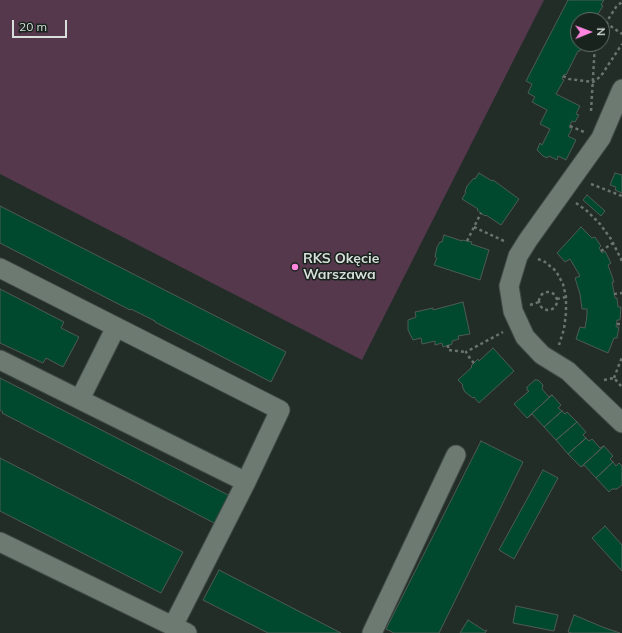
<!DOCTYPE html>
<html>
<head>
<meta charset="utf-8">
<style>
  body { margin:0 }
  #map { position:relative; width:622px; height:633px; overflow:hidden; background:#222d27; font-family:Mulish,sans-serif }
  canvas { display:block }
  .north { position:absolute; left:570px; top:12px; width:40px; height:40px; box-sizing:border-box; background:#18231d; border:1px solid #656e69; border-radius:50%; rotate:89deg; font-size:11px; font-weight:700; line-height:16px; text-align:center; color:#d8dfdb }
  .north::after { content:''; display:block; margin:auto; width:14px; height:18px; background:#ff85df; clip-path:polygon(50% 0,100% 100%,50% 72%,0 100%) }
  .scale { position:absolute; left:12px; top:20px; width:55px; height:18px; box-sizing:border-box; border:2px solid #d8dfdb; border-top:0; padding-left:5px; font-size:12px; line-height:14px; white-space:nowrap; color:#d8dfdb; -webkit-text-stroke:3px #18231d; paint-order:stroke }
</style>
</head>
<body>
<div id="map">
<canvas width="622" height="633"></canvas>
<div class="north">N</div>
<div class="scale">20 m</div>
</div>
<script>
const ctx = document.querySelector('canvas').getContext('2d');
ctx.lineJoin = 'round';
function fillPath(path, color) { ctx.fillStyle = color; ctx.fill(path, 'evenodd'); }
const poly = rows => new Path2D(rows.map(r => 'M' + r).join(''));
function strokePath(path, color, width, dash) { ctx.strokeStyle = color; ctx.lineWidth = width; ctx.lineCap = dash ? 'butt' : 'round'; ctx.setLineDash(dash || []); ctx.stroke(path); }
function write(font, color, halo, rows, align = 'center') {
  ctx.font = font + ' Mulish,sans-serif'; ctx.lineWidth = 3; ctx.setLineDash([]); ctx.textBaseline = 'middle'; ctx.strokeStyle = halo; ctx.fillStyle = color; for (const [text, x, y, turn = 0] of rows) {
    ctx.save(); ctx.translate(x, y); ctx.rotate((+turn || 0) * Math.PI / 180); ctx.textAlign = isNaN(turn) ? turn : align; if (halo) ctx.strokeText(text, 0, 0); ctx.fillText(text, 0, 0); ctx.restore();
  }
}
const green = poly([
  [0,0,544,0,362,360,0,174]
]);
const building = poly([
  [568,0,604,0,601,5,603,6,594,20,578,20,578,44,583,44,580,51,578,51,566,75,565,74,563,76,562,79,564,80,556,94,580,106,576,114,579,115,575,122,572,121,569,127,572,129,568,136,576,140,566,160,558,156,557,160,549,156,547,158,543,156,537,150,540,143,542,145,550,129,540,124,547,110,532,102,535,97,528,93,532,84,526,81,568,0],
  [479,173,492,181,493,180,519,199,501,225,486,215,485,216,477,210,478,209,462,199,466,192,465,192,467,186,474,178,475,179,479,173],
  [615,173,622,175,622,193,615,190,616,187,610,185,615,173],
  [587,195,605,211,601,216,583,200,587,195],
  [0,206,286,352,271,382,155,322,155,321,131,309,130,310,0,243,0,206],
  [581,227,592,238,595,237,601,246,599,248,602,253,605,251,611,263,608,265,614,282,612,282,615,298,617,298,618,307,621,307,620,320,617,320,616,327,619,327,617,338,614,338,608,353,576,339,580,327,585,328,587,315,587,309,582,309,580,294,575,278,580,276,570,259,565,262,557,253,581,227],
  [444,235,462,241,462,240,472,242,471,244,489,250,480,280,434,265,437,258,435,257,437,247,440,242,442,242,444,235],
  [0,289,64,322,61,328,79,337,63,367,46,358,43,363,0,343,0,289],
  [463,302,470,334,458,336,459,339,452,341,452,344,443,347,442,343,435,345,435,341,422,344,421,338,413,340,408,330,408,320,416,317,415,312,433,308,433,310,463,302],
  [493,348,514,371,479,403,474,397,473,398,465,392,462,386,463,385,458,380,472,367,471,366,478,359,479,361,493,348],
  [0,378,230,496,216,524,2,413,3,412,0,410,0,378],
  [535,380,538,380,543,385,542,389,549,397,552,395,527,418,514,404,529,391,527,390,527,387,535,380],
  [552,395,561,405,558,408,562,411,544,427,532,414,527,418,552,395],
  [562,411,565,414,567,412,577,422,556,440,544,427,562,411],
  [577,422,586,432,583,435,586,438,568,454,556,440,577,422],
  [586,438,589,441,592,439,600,448,604,446,581,467,568,454,586,438],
  [481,441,523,462,439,633,394,633,386,629,481,441],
  [604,446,613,456,610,459,613,462,596,478,584,465,581,467,604,446],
  [0,458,183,552,161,593,0,511,0,458],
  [613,462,616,466,619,463,622,466,622,485,617,489,612,489,609,492,596,478,613,462],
  [543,470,558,478,514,559,499,550,543,470],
  [605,526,622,545,622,571,592,538,605,526],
  [219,570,341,633,268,633,203,600,219,570],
  [516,606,558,615,554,631,513,623,516,606],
  [574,615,605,628,620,633,572,633,568,632,574,615],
  [468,620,485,631,487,630,485,633,460,633,468,620]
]);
const path = poly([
  [595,17,602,20,622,34],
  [602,29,616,7,622,2],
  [563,76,569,79,593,82,601,76,622,44],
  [591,111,595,44],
  [570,126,584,132],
  [591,184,622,196],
  [576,203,587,211,600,224,611,239,622,261],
  [474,227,506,242],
  [467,241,481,213],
  [601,251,613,243],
  [538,259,545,262,556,271,563,284,566,297,566,313,564,329,559,345],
  '539 301a9 9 0 1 1 18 0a9 9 0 1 1-18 0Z',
  [614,294,622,293],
  [557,299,566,297],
  [530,305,539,302],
  [617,324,622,324],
  [448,345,448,350,466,352],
  [474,363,471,360,466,352,503,332],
  [614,378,622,357],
  [604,380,614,378,622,387]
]);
const minor = poly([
  [622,89,601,138,528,240,518,256,509,286,513,311,525,337,542,355,568,371,622,423],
  [0,268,280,410,246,482,173,626],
  [0,360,246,482],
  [80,399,116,327],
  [0,542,187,633],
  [372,633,456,455]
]);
const markers = [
  [295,267,4,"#ff85df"]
];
const poiNames = [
  ["RKS Okęcie",303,259],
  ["Warszawa",303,275]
];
fillPath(green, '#56384d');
fillPath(building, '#00492e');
strokePath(building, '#4f5b54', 1);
strokePath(minor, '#404a45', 21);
strokePath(path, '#6a746e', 2.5, [3, 3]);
strokePath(minor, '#6c7a72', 19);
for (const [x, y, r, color] of markers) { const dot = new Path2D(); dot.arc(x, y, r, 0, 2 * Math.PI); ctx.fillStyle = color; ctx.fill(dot); strokePath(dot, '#18231d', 1.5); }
write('bold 14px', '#d8dfdb', '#18231d', poiNames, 'left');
</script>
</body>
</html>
